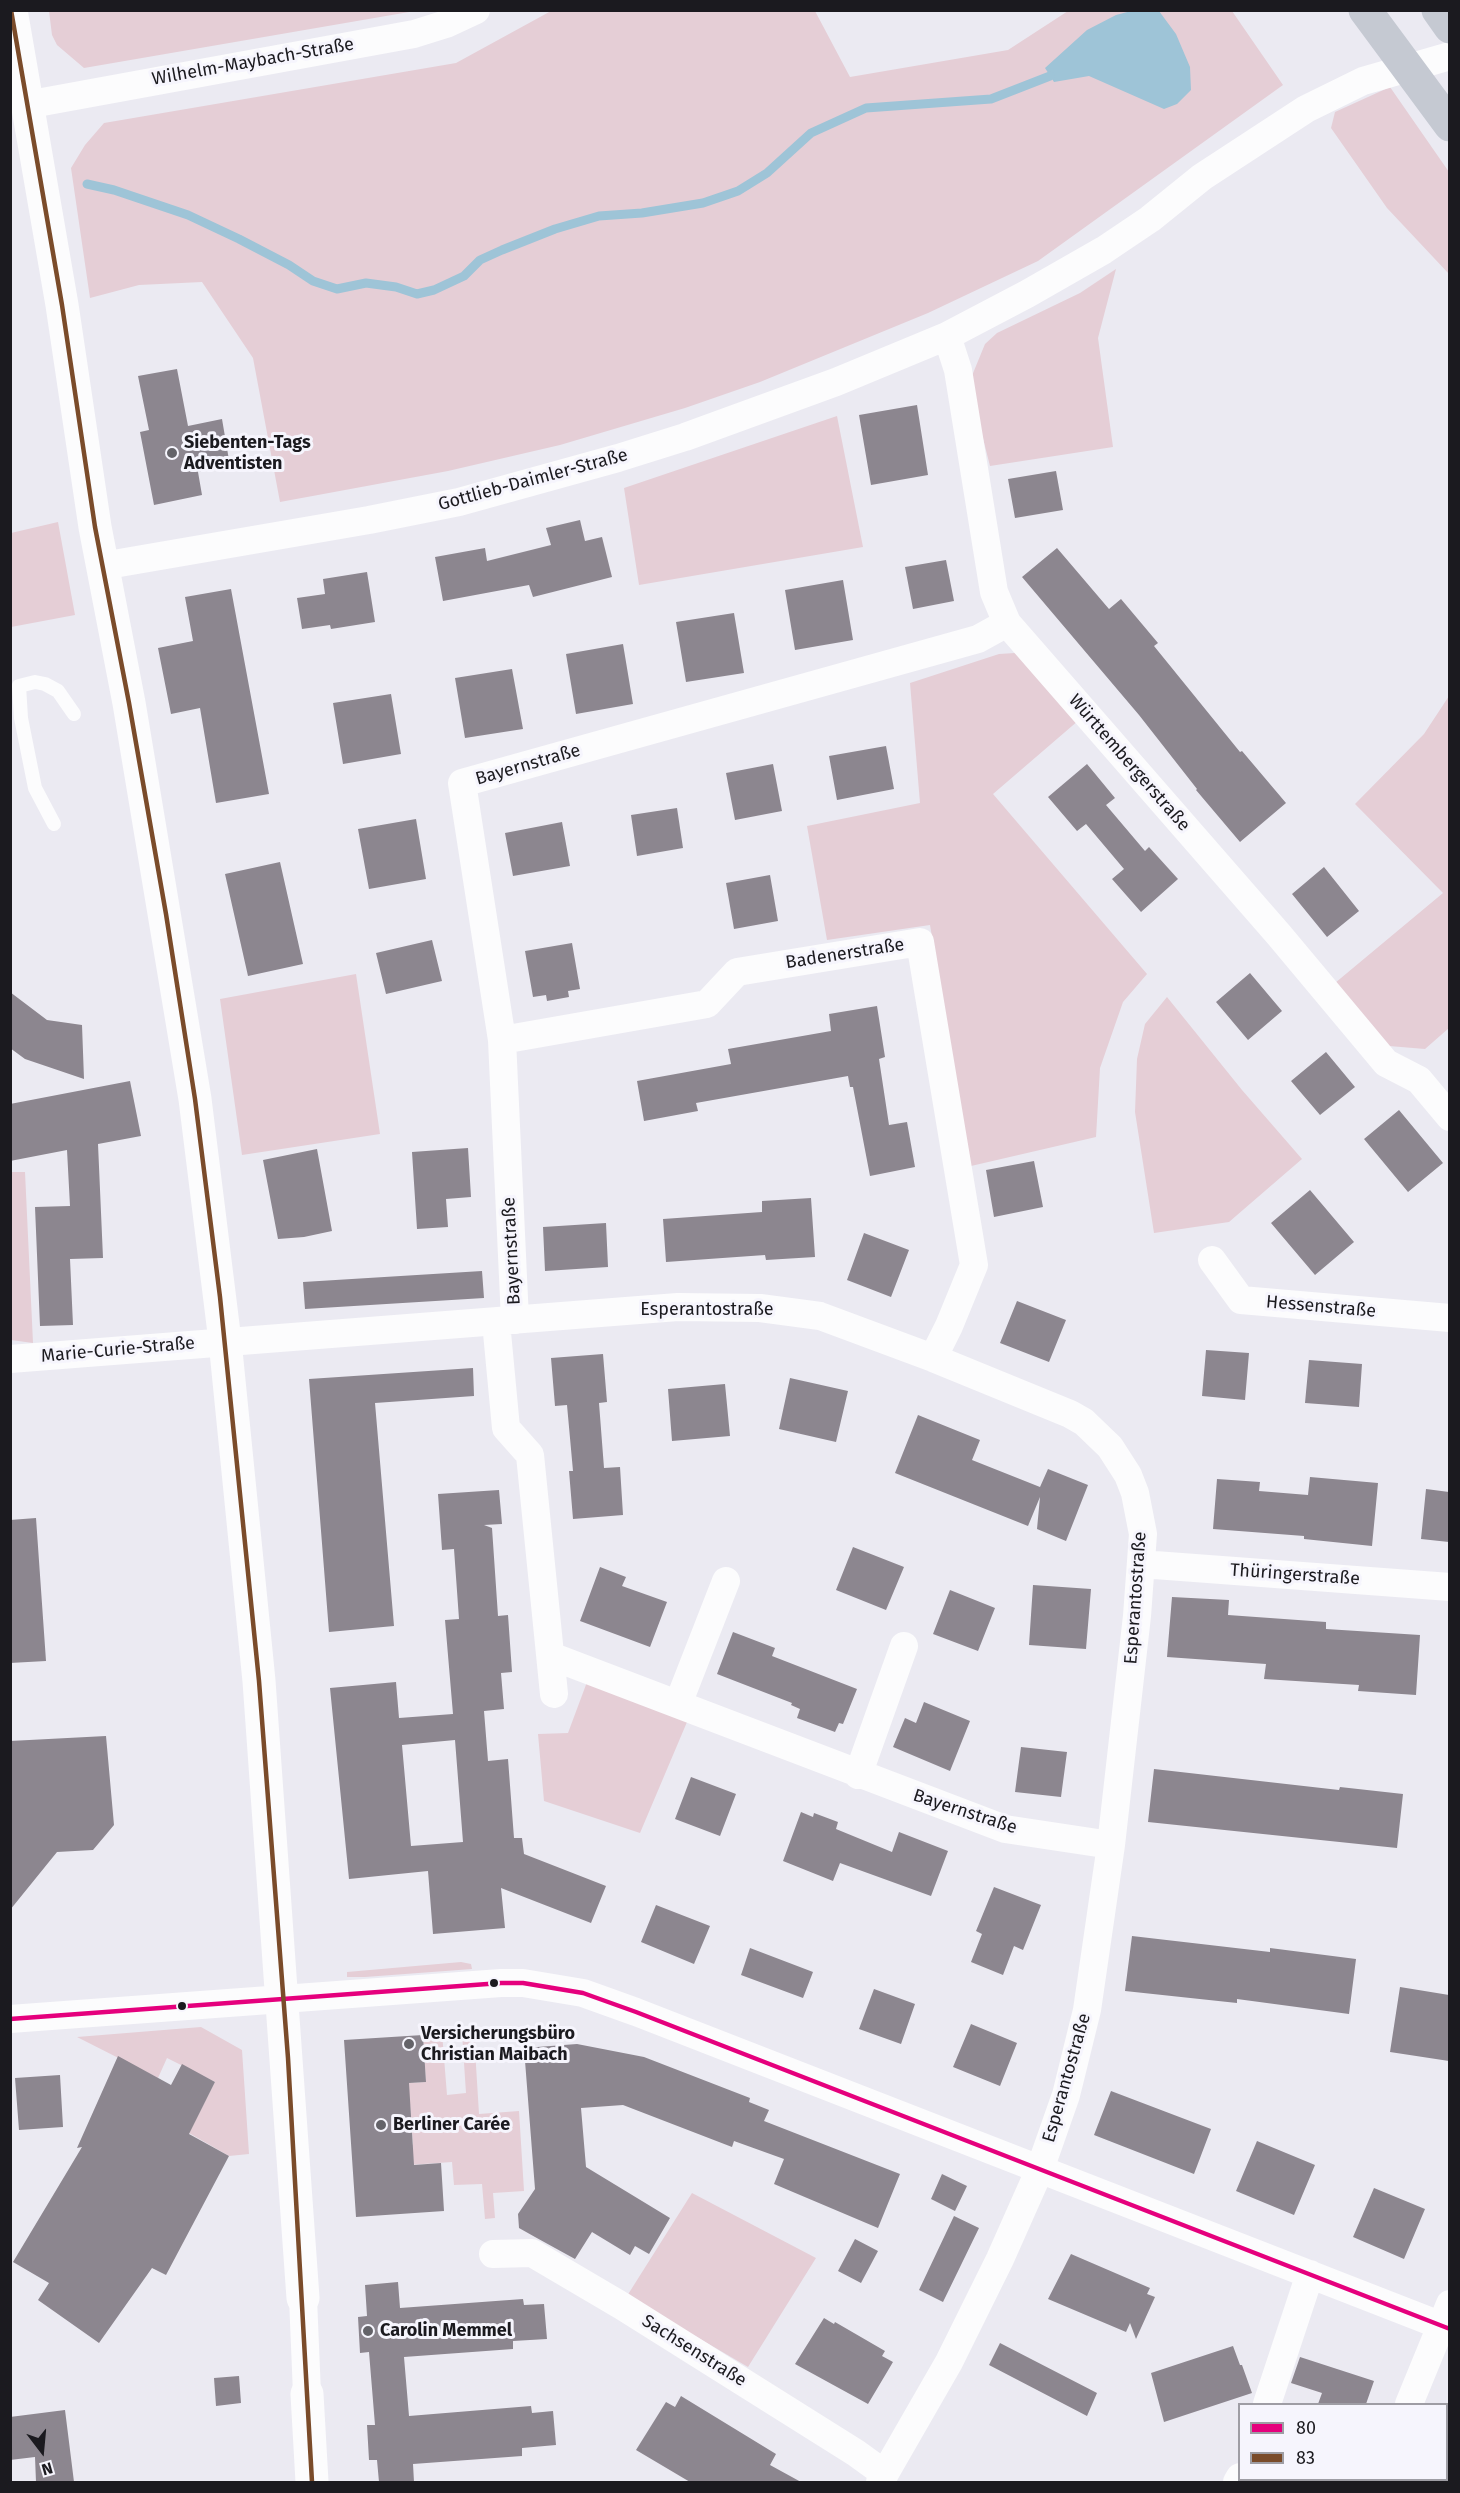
<!DOCTYPE html>
<html>
<head>
<meta charset="utf-8">
<style>
  body { margin:0 }
  #map { position:relative; width:1460px; height:2493px; overflow:hidden; background:#ebeaf2; font-family:"Fira Sans",sans-serif }
  canvas { display:block }
  .frame { position:absolute; inset:0; border:12px solid #1b1a1f; pointer-events:none }
  .legend { position:absolute; left:1238px; top:2403px; width:210px; height:78px; box-sizing:border-box; background:#f6f5fd; border:2px solid #9e9da4; margin:0; padding:8px 10px; list-style:none; font-size:18px; color:#1b1a1f }
  .legend li { display:flex; align-items:center; gap:12px; height:30px }
  .legend b { width:30px; border:2px solid #9e9da4 }
  .north { position:absolute; left:12px; top:2421px; width:60px; height:60px; -webkit-text-stroke:4px #f6f5fd; paint-order:stroke; rotate:164deg; font-size:16px; font-weight:700; line-height:24px; text-align:center; color:#1b1a1f }
  .north::after { content:''; display:block; margin:auto; width:21px; height:27px; background:#1b1a1f; clip-path:polygon(50% 0,100% 100%,50% 72%,0 100%) }
</style>
</head>
<body>
<div id="map">
<canvas width="1460" height="2493"></canvas>
<div class="frame"></div>
<ul class="legend">
<li><b style="height:8px;background:#e5007d"></b>80</li>
<li><b style="height:8px;background:#7a4b2a"></b>83</li>
</ul>
<div class="north">N</div>
</div>
<script>
const ctx = document.querySelector('canvas').getContext('2d');
ctx.lineJoin = 'round';
function fillPath(path, color) { ctx.fillStyle = color; ctx.fill(path, 'evenodd'); }
const poly = rows => new Path2D(rows.map(r => 'M' + r).join(''));
function strokePath(path, color, width, dash) { ctx.strokeStyle = color; ctx.lineWidth = width; ctx.lineCap = dash ? 'butt' : 'round'; ctx.setLineDash(dash || []); ctx.stroke(path); }
function write(font, color, halo, rows, align = 'center') {
  ctx.font = font + ' "Fira Sans",sans-serif'; ctx.lineWidth = 6; ctx.setLineDash([]); ctx.textBaseline = 'middle'; ctx.strokeStyle = halo; ctx.fillStyle = color; for (const [text, x, y, turn = 0] of rows) {
    ctx.save(); ctx.translate(x, y); ctx.rotate((+turn || 0) * Math.PI / 180); ctx.textAlign = isNaN(turn) ? turn : align; if (halo) ctx.strokeText(text, 0, 0); ctx.fillText(text, 0, 0); ctx.restore();
  }
}
const green = poly([
  [49,11,49,10,415,11,84,68,57,45,52,35],
  [551,11,815,11,850,77,1008,50,1068,11,1232,11,1283,85,1038,261,928,313,760,382,685,408,560,445,448,471,280,502,253,358,202,282,139,285,90,298,71,168,85,145,104,123,456,63],
  [1390,87,1449,172,1449,274,1387,208,1331,128,1335,112],
  [1116,269,1098,338,1113,447,990,466,969,383,985,344,997,333,1080,293],
  [837,416,863,547,639,585,624,488],
  [58,522,75,615,11,627,11,533],
  [1015,653,1079,720,993,794,1147,974,1123,1002,1100,1068,1096,1137,971,1166,930,925,827,940,807,826,920,803,910,683,999,654],
  [1449,696,1449,1028,1425,1049,1389,1046,1335,983,1443,893,1355,804,1424,734],
  [356,974,380,1134,242,1155,220,999],
  [1167,997,1242,1090,1302,1159,1229,1222,1154,1233,1135,1112,1137,1059,1145,1024],
  [11,1172,25,1172,33,1343,11,1340],
  [587,1682,687,1722,640,1833,544,1801,538,1734,568,1733],
  [461,1962,471,1964,472,1969,365,1977,347,1977,347,1972],
  [201,2027,242,2050,249,2154,229,2156,189,2133,215,2082,167,2058,158,2078,77,2037],
  [442,2033,447,2095,466,2093,462,2033,474,2033,479,2114,519,2111,524,2191,493,2193,495,2218,485,2219,482,2184,454,2185,452,2162,394,2166,413,2144,410,2104,388,2084,426,2082,423,2035],
  [692,2193,816,2258,748,2367,627,2296]
]);
const water = poly([
  [1131,11,1159,11,1176,34,1190,67,1191,90,1177,104,1164,109,1089,76,1054,82,1045,68,1087,30,1116,15]
]);
const stream = poly([
  [87,184,114,190,188,215,239,239,289,265,313,281,337,289,366,283,396,287,417,294,434,290,464,276,480,260,502,250,555,229,599,216,642,213,703,203,738,191,767,173,811,133,866,108,991,99,1050,76]
]);
const building = poly([
  [177,369,188,426,222,419,230,466,198,472,202,495,154,505,140,432,149,430,138,376],
  [917,405,928,475,871,485,859,415],
  [1056,471,1063,510,1015,518,1008,479],
  [580,520,585,541,602,537,612,577,533,597,529,585,443,601,435,557,485,548,487,561,551,545,546,528],
  [1057,548,1109,609,1121,599,1158,643,1154,646,1240,752,1242,751,1286,803,1240,842,1196,790,1197,789,1139,715,1022,577],
  [946,560,954,601,913,609,905,567],
  [367,572,375,622,331,629,330,625,302,629,297,598,325,594,323,579],
  [843,580,853,640,795,650,785,590],
  [231,589,269,794,216,803,200,708,171,714,158,648,193,641,185,597],
  [734,613,744,673,686,682,676,622],
  [623,644,633,704,576,714,566,654],
  [512,669,523,729,465,738,455,678],
  [391,694,401,754,343,764,333,703],
  [886,746,894,789,837,800,829,756],
  [773,764,782,811,735,820,726,773],
  [1087,764,1115,798,1106,805,1145,851,1149,847,1178,879,1141,912,1112,879,1124,869,1086,824,1077,831,1048,797],
  [677,808,683,848,637,856,631,815],
  [416,819,426,879,369,889,358,829],
  [562,822,570,866,513,876,505,833],
  [280,862,303,964,248,976,225,874],
  [1324,867,1359,911,1327,937,1292,894],
  [770,875,778,921,734,929,726,883],
  [432,940,442,981,386,994,376,953],
  [572,943,580,989,568,991,569,997,547,1001,546,995,533,997,525,951],
  [1250,973,1282,1011,1248,1040,1216,1002],
  [10,992,47,1020,82,1025,84,1079,25,1059,10,1048],
  [877,1006,885,1057,879,1059,889,1125,907,1122,915,1167,870,1176,853,1087,850,1087,848,1076,696,1103,698,1111,644,1121,637,1081,731,1064,728,1049,831,1031,829,1014],
  [1326,1052,1355,1087,1320,1115,1291,1081],
  [130,1081,141,1136,98,1144,103,1258,70,1259,73,1325,40,1326,35,1207,70,1206,67,1150,10,1161,10,1104],
  [1399,1110,1443,1163,1408,1192,1364,1139],
  [468,1148,471,1197,446,1199,448,1227,417,1229,412,1152],
  [317,1149,332,1231,304,1237,278,1239,263,1160],
  [1034,1161,1043,1207,994,1217,986,1170],
  [1310,1190,1354,1242,1315,1275,1271,1223],
  [811,1198,815,1257,766,1260,765,1255,666,1262,663,1219,762,1212,762,1201],
  [606,1223,608,1267,545,1271,543,1227],
  [864,1233,909,1250,891,1297,847,1280],
  [482,1271,484,1298,305,1309,303,1282],
  [1017,1301,1066,1320,1049,1362,1000,1343],
  [1206,1350,1249,1353,1245,1400,1202,1396],
  [603,1354,607,1402,599,1403,604,1468,620,1467,623,1515,573,1519,569,1471,573,1471,567,1405,555,1406,551,1358],
  [1309,1360,1362,1364,1359,1407,1305,1403],
  [473,1368,474,1396,375,1403,394,1626,329,1632,309,1379],
  [790,1378,848,1391,836,1442,779,1429],
  [725,1384,730,1436,672,1441,668,1389],
  [918,1415,980,1440,972,1460,1040,1487,1048,1469,1088,1485,1066,1541,1037,1529,1040,1497,1028,1526,895,1473],
  [1310,1477,1378,1483,1372,1546,1304,1539,1304,1536,1213,1529,1217,1479,1260,1482,1259,1491,1308,1495],
  [1426,1489,1449,1492,1449,1542,1421,1539],
  [499,1490,502,1524,484,1525,492,1528,498,1616,508,1615,512,1672,501,1673,504,1709,484,1711,488,1761,508,1759,514,1838,522,1838,524,1854,606,1886,591,1923,501,1888,505,1928,433,1934,428,1871,349,1879,330,1688,396,1682,399,1718,453,1714,445,1620,459,1619,454,1549,442,1550,438,1494],
  [455,1740,463,1842,411,1846,402,1745],
  [36,1518,46,1661,10,1663,10,1520],
  [853,1547,904,1567,886,1610,836,1590],
  [600,1567,626,1577,622,1586,667,1602,650,1647,580,1621],
  [1033,1585,1091,1589,1086,1649,1029,1645],
  [950,1590,995,1608,978,1651,933,1634],
  [1172,1597,1229,1600,1228,1615,1326,1622,1326,1629,1420,1635,1416,1695,1358,1691,1359,1685,1264,1679,1266,1664,1167,1657],
  [733,1632,775,1648,772,1656,857,1689,843,1724,839,1723,835,1732,797,1718,800,1709,791,1705,792,1703,717,1674],
  [924,1702,970,1721,950,1771,893,1747,905,1718,916,1723],
  [106,1736,114,1825,93,1850,57,1852,10,1910,10,1741],
  [1021,1747,1067,1752,1061,1797,1015,1792],
  [1154,1769,1339,1790,1340,1787,1403,1794,1397,1848,1148,1822],
  [691,1777,736,1794,720,1836,675,1819],
  [801,1812,813,1817,814,1813,838,1822,836,1829,892,1852,899,1832,948,1851,931,1896,840,1863,833,1881,783,1861],
  [994,1887,1041,1905,1023,1950,1014,1946,1003,1975,971,1962,982,1934,976,1931],
  [656,1905,710,1926,694,1964,641,1942],
  [1132,1936,1270,1952,1270,1948,1356,1959,1349,2014,1237,1999,1237,2003,1125,1991],
  [750,1948,813,1972,803,1998,741,1975],
  [1400,1987,1449,1995,1449,2061,1390,2052],
  [874,1989,915,2004,901,2044,859,2029],
  [971,2024,1017,2043,1000,2086,953,2067],
  [423,2035,426,2082,409,2083,414,2165,441,2163,444,2211,356,2217,344,2040],
  [577,2044,644,2057,750,2098,749,2102,769,2110,764,2121,900,2174,878,2228,774,2184,784,2159,734,2141,732,2147,623,2105,581,2108,586,2167,670,2218,649,2254,635,2246,630,2255,592,2232,575,2259,535,2237,519,2228,518,2214,535,2189,524,2048],
  [118,2056,171,2085,182,2064,215,2082,189,2134,229,2156,166,2275,152,2268,99,2343,38,2300,49,2283,13,2262,82,2147,77,2148],
  [60,2075,63,2127,19,2130,15,2078],
  [1111,2091,1211,2129,1194,2174,1094,2135],
  [1257,2141,1315,2165,1294,2215,1236,2191],
  [942,2174,967,2186,955,2211,931,2199],
  [1374,2188,1425,2209,1404,2259,1353,2237],
  [954,2216,979,2228,943,2302,919,2290],
  [855,2239,878,2251,861,2283,838,2271],
  [1071,2254,1150,2288,1147,2294,1155,2297,1136,2339,1130,2323,1126,2332,1048,2299],
  [398,2282,400,2308,523,2299,524,2305,544,2304,547,2339,513,2341,513,2349,404,2357,409,2416,531,2406,532,2413,553,2411,556,2445,522,2448,522,2456,413,2464,414,2482,379,2482,377,2460,369,2460,367,2425,375,2425,369,2352,360,2353,358,2317,367,2316,365,2285],
  [824,2318,834,2324,835,2322,885,2351,882,2356,893,2362,868,2404,795,2364],
  [1000,2343,1097,2393,1087,2416,989,2365],
  [1233,2346,1240,2365,1242,2365,1252,2393,1164,2422,1151,2373],
  [1300,2357,1374,2381,1366,2404,1318,2404,1322,2393,1291,2383],
  [239,2376,241,2403,216,2406,214,2378],
  [681,2396,776,2454,770,2465,801,2482,690,2482,636,2450,666,2402,675,2407],
  [65,2410,74,2482,36,2482,35,2457,10,2460,10,2417]
]);
const service = poly([
  [54,824,35,788,21,718,19,686,35,682,45,684,58,691,74,714]
]);
const minor = poly([
  [26,105,414,34,446,24,476,10],
  [947,336,958,370,994,592,1007,623,1279,935,1386,1063,1419,1080,1450,1117],
  [102,566,369,520,459,502,618,458,685,437,836,382,947,336,1027,294,1104,250,1150,219,1202,177,1306,109,1363,81,1450,56],
  [502,1040,707,1004,737,972,920,942,974,1265,949,1326,933,1358],
  [1212,1260,1241,1300,1450,1318],
  [515,1320,502,1040,462,783,978,639,1007,623],
  [496,1322,506,1428,530,1455,554,1694],
  [10,1359,626,1311,678,1307,760,1308,820,1316,933,1358,1070,1414,1084,1422,1110,1447,1128,1475,1135,1493,1143,1534,1137,1616,1111,1845,1087,2010,1066,2095,1040,2169,1000,2259,949,2362,880,2482],
  [1141,1564,1450,1587],
  [551,1656,1005,1829,1111,1845],
  [678,1704,726,1581],
  [858,1775,904,1646],
  [10,2019,501,1983,523,1983,583,1993,636,2012,1450,2329],
  [493,2254,532,2253,622,2306,856,2453,885,2474],
  [303,2298,307,2394],
  [1267,2404,1310,2274],
  [1409,2404,1450,2304],
  [1237,2482,1240,2477],
  [1377,2482,1378,2480]
]);
const tertiary = poly([
  [11,10,62,305,95,527,129,703,195,1099,225,1341,259,1681,303,2298],
  [307,2394,312,2482]
]);
const motorway = poly([
  [1365,10,1450,125],
  [1438,10,1450,27]
]);
const bus1 = poly([
  [10,2019,501,1983,523,1983,583,1993,636,2012,1450,2329]
]);
const bus2 = poly([
  [11,10,62,305,95,527,129,703,166,914,195,1099,220,1297,259,1681,288,2058,312,2482]
]);
const markers = [
  [172,453,6,"#646369"],
  [494,1983,5,"#1b1a1f"],
  [182,2006,5,"#1b1a1f"],
  [409,2044,6,"#646369"],
  [381,2125,6,"#646369"],
  [368,2331,6,"#646369"]
];
const streetNames = [
  ["Wilhelm-Maybach-Straße",253,62,-10],
  ["Gottlieb-Daimler-Straße",533,480,-15],
  ["Württembergerstraße",1129,763,49],
  ["Bayernstraße",528,765,-16],
  ["Badenerstraße",845,954,-9],
  ["Bayernstraße",512,1251,-93],
  ["Hessenstraße",1321,1307,5],
  ["Esperantostraße",707,1310],
  ["Marie-Curie-Straße",118,1350,-5],
  ["Thüringerstraße",1295,1575,4],
  ["Esperantostraße",1136,1598,-86],
  ["Bayernstraße",965,1812,18],
  ["Esperantostraße",1067,2078,-74],
  ["Sachsenstraße",694,2351,32]
];
const poiNames = [
  ["Siebenten-Tags",184,443],
  ["Adventisten",184,464],
  ["Versicherungsbüro",421,2034],
  ["Christian Maibach",421,2055],
  ["Berliner Carée",393,2125],
  ["Carolin Memmel",380,2331]
];
fillPath(green, '#e5ced6');
fillPath(water, '#9ec4d7');
strokePath(stream, '#9ec4d7', 9);
fillPath(building, '#8c868f');
strokePath(service, '#fcfcfd', 14);
strokePath(minor, '#fcfcfd', 28);
strokePath(tertiary, '#fcfcfd', 33);
strokePath(motorway, '#c5c9d2', 33);
strokePath(bus1, '#e5007d', 4.5);
strokePath(bus2, '#7a4b2a', 4.5);
for (const [x, y, r, color] of markers) { const dot = new Path2D(); dot.arc(x, y, r, 0, 2 * Math.PI); ctx.fillStyle = color; ctx.fill(dot); strokePath(dot, '#f6f5fd', 2); }
write('18px', '#1b1a1f', '#f6f5fd', streetNames);
write('bold 18px', '#1b1a1f', '#f6f5fd', poiNames, 'left');
</script>
</body>
</html>
